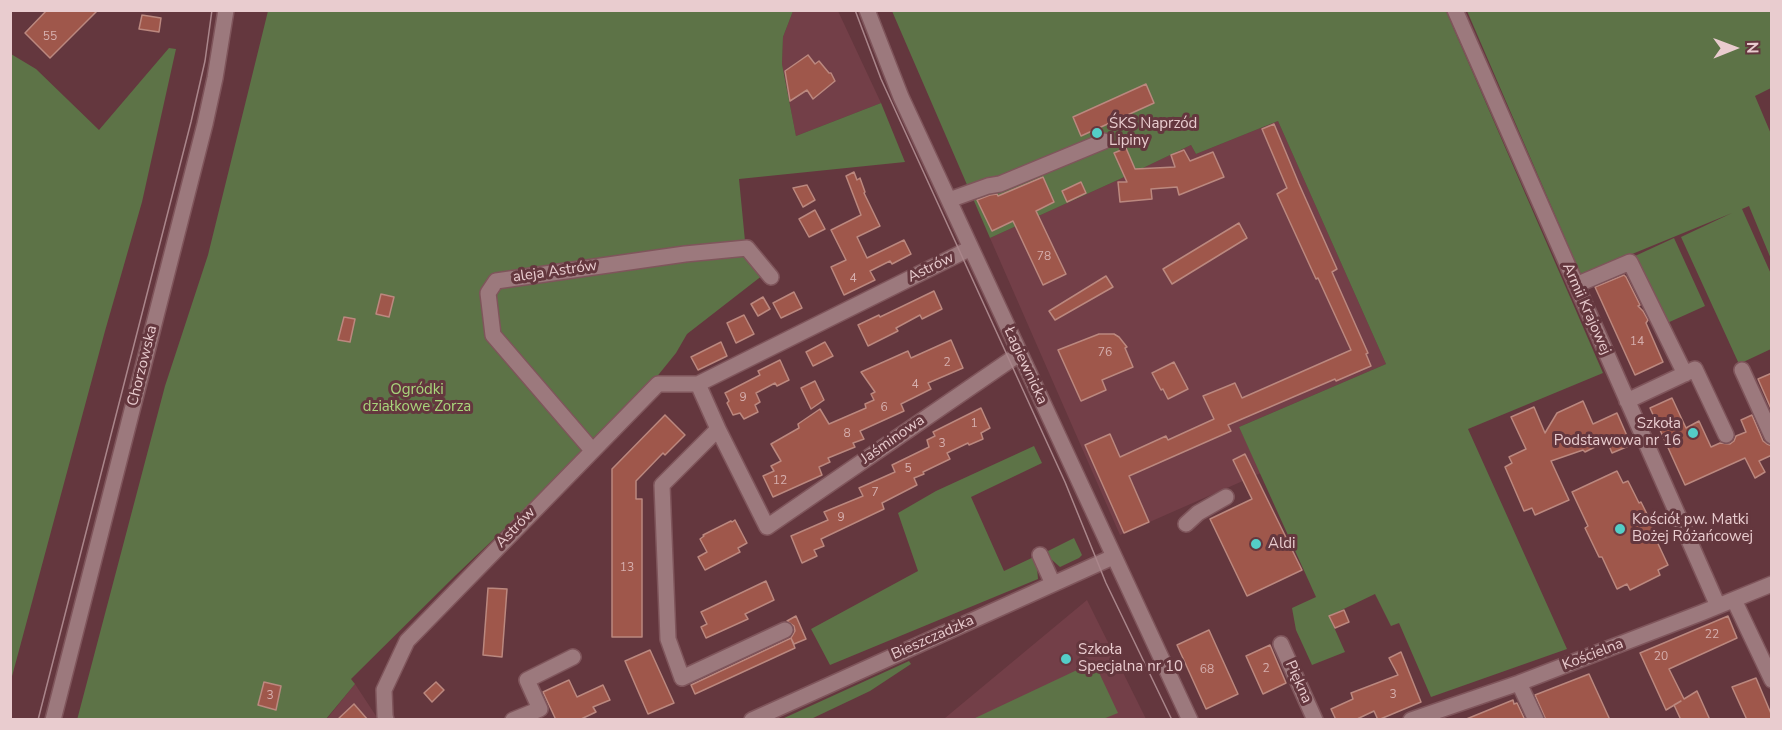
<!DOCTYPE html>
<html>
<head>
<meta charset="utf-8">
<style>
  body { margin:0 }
  #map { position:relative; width:1782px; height:730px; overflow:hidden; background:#64373e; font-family:"Nunito Sans",sans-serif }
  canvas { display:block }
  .frame { position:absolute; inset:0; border:12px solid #e9cccf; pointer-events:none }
  .north { position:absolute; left:1704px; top:18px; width:60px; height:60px; -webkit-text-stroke:4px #64373e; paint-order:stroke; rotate:89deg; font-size:16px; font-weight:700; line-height:24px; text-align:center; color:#e9cccf }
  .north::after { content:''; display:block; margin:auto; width:21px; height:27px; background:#e9cccf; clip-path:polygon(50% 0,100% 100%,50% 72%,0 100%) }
</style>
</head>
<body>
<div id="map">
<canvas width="1782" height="730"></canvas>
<div class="frame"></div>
<div class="north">N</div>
</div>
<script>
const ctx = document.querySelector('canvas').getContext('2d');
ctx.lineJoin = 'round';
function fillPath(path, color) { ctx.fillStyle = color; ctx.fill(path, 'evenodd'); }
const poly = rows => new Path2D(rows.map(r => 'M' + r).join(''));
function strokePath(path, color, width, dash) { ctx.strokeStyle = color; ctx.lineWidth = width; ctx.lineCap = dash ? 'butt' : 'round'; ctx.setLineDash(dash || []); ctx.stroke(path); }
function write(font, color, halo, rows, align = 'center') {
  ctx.font = font + ' "Nunito Sans",sans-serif'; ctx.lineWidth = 6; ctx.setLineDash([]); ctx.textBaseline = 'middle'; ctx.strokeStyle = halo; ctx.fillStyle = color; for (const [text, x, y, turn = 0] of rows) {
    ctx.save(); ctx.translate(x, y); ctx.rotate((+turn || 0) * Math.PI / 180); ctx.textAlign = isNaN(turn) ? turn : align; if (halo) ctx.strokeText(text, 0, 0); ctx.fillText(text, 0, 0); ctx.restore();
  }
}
const built = poly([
  [793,11,838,11,881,103,796,136,782,64,783,37],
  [1278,121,1386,364,1239,427,1261,473,1120,535,990,238,1120,179,1191,145,1196,154],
  [1087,600,1146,719,945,720,945,718],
  [355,684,378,719,326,720]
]);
const green = poly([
  [268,11,793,11,783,37,782,64,796,136,881,103,905,162,739,179,745,241,763,275,687,334,676,353,634,405,456,575,351,679,355,684,326,719,77,720,165,386,208,255],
  [892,11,1446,11,1603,373,1468,429,1567,649,1431,697,1399,623,1391,626,1375,594,1329,616,1345,652,1312,665,1296,630,1292,608,1316,597,1239,427,1386,364,1278,121,1196,154,1191,145,1120,179,990,238],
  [1467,11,1771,11,1771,88,1755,96,1771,134,1771,259,1749,206,1742,209,1771,274,1771,349,1739,364,1681,237,1732,213,1581,275],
  [169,48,176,49,142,202,105,331,11,680,11,54,36,69,99,130],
  [1674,238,1705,306,1665,324,1635,256],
  [1034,446,1042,463,971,497,1004,571,1036,556,1038,579,830,665,811,629,918,571,898,513,936,491],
  [1074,538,1082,555,1079,558,1060,567,1044,553],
  [909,661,911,664,870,691,811,719,782,719],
  [1094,662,1118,713,1103,719,973,719]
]);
const building = poly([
  [47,10,98,10,50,58,25,33,47,10],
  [142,15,161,18,159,32,139,29,142,15],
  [808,55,815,64,819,61,829,73,831,73,835,81,813,99,807,90,790,101,785,71,808,55],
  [1146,84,1154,103,1081,136,1073,117,1146,84],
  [1274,124,1299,184,1337,269,1332,272,1368,353,1366,354,1371,366,1336,381,1335,379,1228,425,1231,431,1129,476,1149,522,1124,533,1085,445,1110,434,1120,457,1166,436,1168,440,1214,419,1203,396,1235,383,1242,398,1351,350,1318,278,1316,279,1277,194,1287,188,1262,129,1274,124],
  [1126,148,1135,169,1175,167,1171,155,1184,150,1190,161,1213,152,1224,177,1179,195,1177,187,1151,189,1152,199,1120,202,1118,182,1127,182,1114,153,1126,148],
  [854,172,857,180,860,178,865,192,864,193,880,226,857,237,867,258,904,240,911,254,892,264,890,261,870,271,875,280,844,295,831,267,846,260,831,230,861,215,846,176,854,172],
  [1043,177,1054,202,1036,211,1066,274,1043,285,1013,221,992,231,977,200,990,195,997,194,998,196,1043,177],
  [1081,182,1086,193,1067,202,1062,191,1081,182],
  [807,185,815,200,803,207,793,188,807,185],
  [815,210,825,229,809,237,799,219,815,210],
  [1239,223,1247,238,1172,284,1163,269,1239,223],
  [1624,275,1626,277,1640,305,1638,306,1643,311,1648,320,1646,323,1663,362,1635,375,1595,287,1624,275],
  [1106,276,1113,287,1055,320,1049,311,1106,276],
  [934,291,942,309,922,319,920,315,896,328,898,331,868,346,858,325,879,315,880,317,903,306,934,291],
  [794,292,802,308,781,318,773,303,794,292],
  [381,294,394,297,389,317,376,314,381,294],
  [763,297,770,309,758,316,751,304,763,297],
  [744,315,754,334,736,343,727,323,744,315],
  [344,317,355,319,350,342,338,340,344,317],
  [1099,334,1114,334,1119,337,1127,347,1125,348,1133,367,1102,380,1106,390,1081,401,1058,350,1099,334],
  [951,340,963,368,928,383,931,389,901,404,904,411,860,431,864,439,853,443,855,447,828,458,830,462,819,467,822,475,773,497,763,476,774,471,771,466,781,461,771,444,799,428,798,424,820,409,829,424,866,408,865,404,874,400,871,394,875,392,861,372,908,351,911,358,951,340],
  [721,342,727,356,698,370,691,357,721,342],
  [825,342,833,356,813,366,806,352,825,342],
  [780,360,789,380,777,386,775,383,756,393,760,402,755,405,758,412,744,419,740,413,733,415,727,403,729,401,725,393,760,375,758,371,780,360],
  [1174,362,1188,389,1168,399,1163,389,1161,390,1152,373,1174,362],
  [1772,373,1772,411,1758,379,1772,373],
  [815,381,824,400,811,409,801,388,815,381],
  [1672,398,1686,428,1699,421,1711,447,1720,443,1730,444,1734,441,1736,436,1746,432,1741,420,1752,415,1763,441,1767,444,1772,446,1772,455,1759,461,1765,472,1755,478,1745,458,1685,485,1650,408,1672,398],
  [1583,401,1593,424,1617,413,1631,445,1612,453,1607,441,1585,452,1583,450,1551,461,1569,500,1535,515,1532,508,1524,511,1505,467,1512,463,1509,457,1526,449,1511,417,1534,407,1545,433,1557,413,1583,401],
  [981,408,990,428,981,433,983,439,969,445,968,443,947,453,950,459,923,472,924,474,914,478,917,485,882,503,884,509,821,539,824,546,814,550,817,556,802,563,791,536,828,520,824,512,863,496,859,488,895,472,892,465,929,447,927,440,935,436,933,432,981,408],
  [665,415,685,435,665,455,663,453,636,481,636,499,642,499,642,637,612,637,612,469,665,415],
  [1245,454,1302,570,1247,596,1210,519,1252,499,1233,460,1245,454],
  [1617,471,1623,483,1628,481,1639,503,1641,502,1655,530,1653,533,1668,565,1658,570,1660,575,1630,590,1627,584,1617,589,1602,557,1599,557,1585,528,1588,526,1572,492,1617,471],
  [735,520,747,543,738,548,740,552,705,570,698,557,707,552,700,539,704,536,703,535,731,521,732,522,735,520],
  [766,581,774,600,745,614,748,619,706,638,701,627,707,624,701,612,766,581],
  [488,588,507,589,502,657,483,655,488,588],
  [1344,610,1349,622,1335,628,1329,616,1344,610],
  [796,616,806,639,794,644,791,638,795,631,794,626,787,621,796,616],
  [1728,616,1737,638,1669,669,1684,699,1697,691,1710,720,1681,720,1674,705,1681,701,1666,710,1640,653,1728,616],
  [1209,630,1238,694,1206,709,1177,645,1209,630],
  [791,638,795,648,695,694,691,685,791,638],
  [1270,645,1286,683,1263,694,1246,656,1270,645],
  [650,650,674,703,648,714,625,661,650,650],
  [1401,652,1421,702,1378,720,1374,711,1355,720,1336,720,1331,709,1353,699,1351,693,1398,675,1389,658,1401,652],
  [1589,674,1610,720,1546,720,1535,695,1589,674],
  [1756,678,1772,716,1772,720,1747,720,1732,687,1756,678],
  [569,680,577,697,603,685,610,700,593,707,596,712,579,720,556,720,543,692,569,680],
  [264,682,281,686,276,710,258,705,264,682],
  [436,682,444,690,432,702,424,693,436,682],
  [1513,700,1514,704,1517,703,1525,720,1464,720,1513,700],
  [354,704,368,720,337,720,354,704]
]);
const minor = poly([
  [867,10,901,97,1190,720],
  [1455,10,1718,606],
  [949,200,988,186,1000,184,1104,141],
  [1576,285,1630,262,1685,374],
  [1742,370,1772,436],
  [698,384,718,429],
  [1627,401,1695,369,1726,435],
  [592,450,493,335,488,293,496,281,685,254,747,248,771,277],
  [1186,524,1198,513,1226,497],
  [1040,555,1053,584],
  [1734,600,1772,680],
  [785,630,682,678,668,639,662,485,718,429,767,527,1019,354],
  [1281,644,1315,720],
  [1519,683,1536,720],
  [53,720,205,124,215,78,226,10],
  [386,720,385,716,384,690,407,641,658,384,698,384,971,248],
  [513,720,540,709,527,680,573,657],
  [752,720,1113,557],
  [1411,720,1519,683,1701,613,1772,584]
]);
const tram = poly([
  [855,10,881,79,1065,482,1106,583,1172,720],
  [38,720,191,122,205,61,212,10]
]);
const markers = [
  [1097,133,6,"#54cdc7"],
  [1693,433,6,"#54cdc7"],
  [1620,529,6,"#54cdc7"],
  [1256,544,6,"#54cdc7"],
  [1066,659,6,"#54cdc7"]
];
const numberNames = [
  ["55",50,37],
  ["78",1044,257],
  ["4",853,279],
  ["14",1637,342],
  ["76",1105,353],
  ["2",947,363],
  ["4",915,385],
  ["9",743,398],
  ["6",884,408],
  ["1",974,424],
  ["8",847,434],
  ["3",942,444],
  ["5",908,469],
  ["12",780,481],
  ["7",875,493],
  ["9",841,518],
  ["13",627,568],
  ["22",1712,635],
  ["20",1661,657],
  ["2",1266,669],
  ["68",1207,670],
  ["3",1393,695],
  ["3",270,696]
];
const poiNames = [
  ["ŚKS Naprzód",1109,124],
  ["Lipiny",1109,141],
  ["Szkoła",1681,424,"right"],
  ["Podstawowa nr 16",1681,441,"right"],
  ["Kościół pw. Matki",1632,520],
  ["Bożej Różańcowej",1632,537],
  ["Aldi",1268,544],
  ["Szkoła",1078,650],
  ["Specjalna nr 10",1078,667]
];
const streetNames = [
  ["Astrów",931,268,-26],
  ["aleja Astrów",555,272,-8],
  ["Armii Krajowej",1586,309,66],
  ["Chorzowska",143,366,-76],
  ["Łagiewnicka",1025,366,65],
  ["Jaśminowa",893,440,-35],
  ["Astrów",516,528,-46],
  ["Bieszczadzka",933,638,-24],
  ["Kościelna",1593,655,-21],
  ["Piękna",1298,682,66]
];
const parkNames = [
  ["Ogródki",417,390],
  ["działkowe Zorza",417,407]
];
fillPath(built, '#733f48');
fillPath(green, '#5d7347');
fillPath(building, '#9f574b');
strokePath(building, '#bb887f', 1.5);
strokePath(minor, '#7f555b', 18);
strokePath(minor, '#9c797d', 15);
strokePath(tram, '#aa868b', 1.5);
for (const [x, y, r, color] of markers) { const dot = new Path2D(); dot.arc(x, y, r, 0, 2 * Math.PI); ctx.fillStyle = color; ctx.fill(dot); strokePath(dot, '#64373e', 2); }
write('12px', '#d6afae', null, numberNames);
write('15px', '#e9cccf', '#64373e', poiNames, 'left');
write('15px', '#e9cccf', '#64373e', streetNames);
write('15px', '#a8d57b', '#64373e', parkNames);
</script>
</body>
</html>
